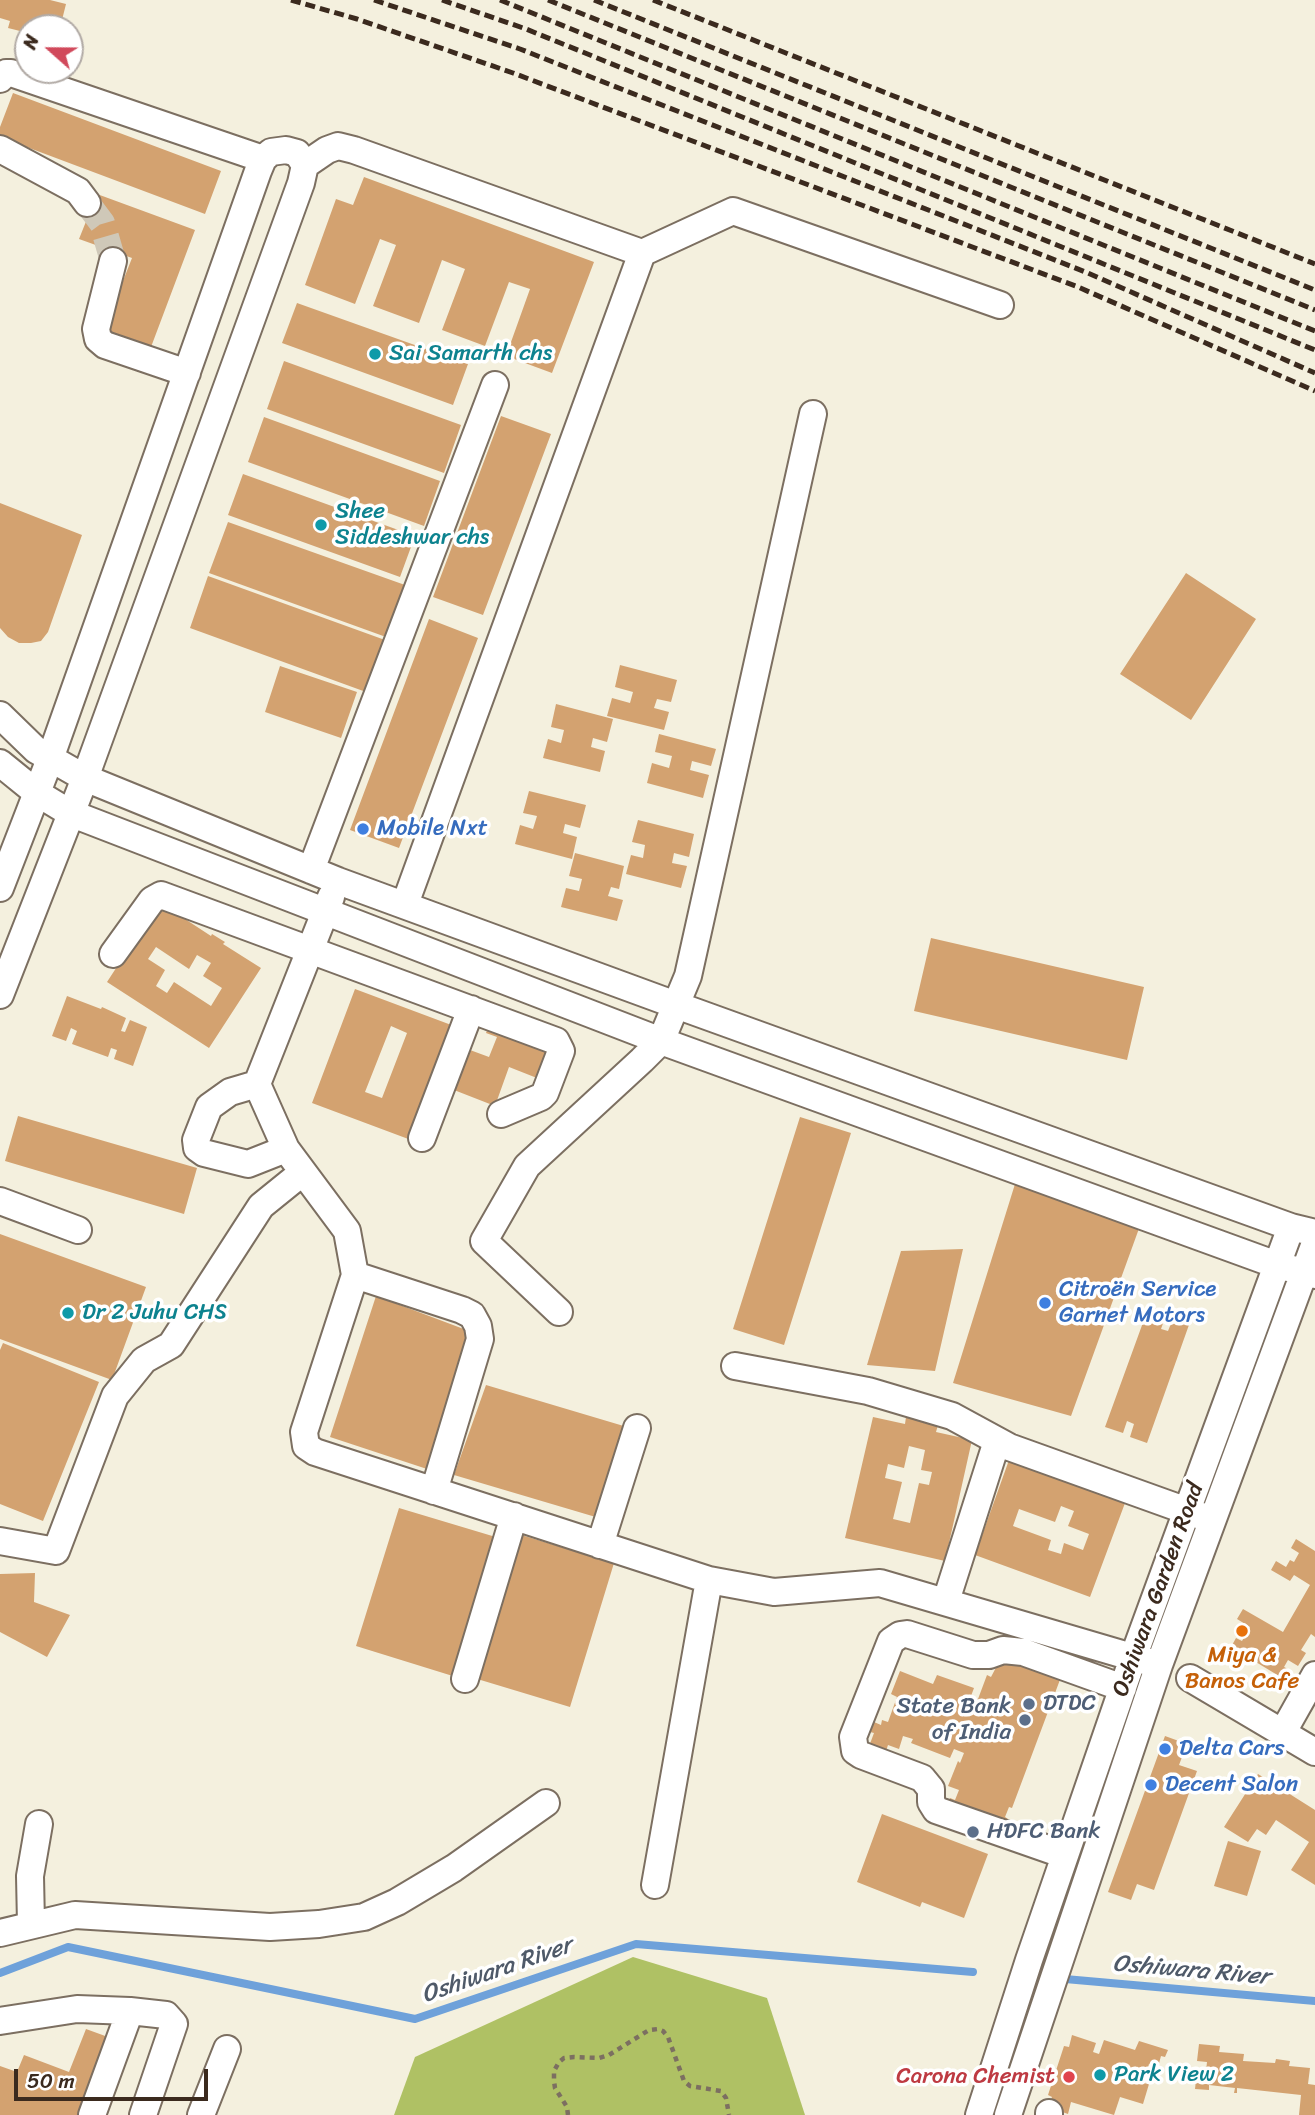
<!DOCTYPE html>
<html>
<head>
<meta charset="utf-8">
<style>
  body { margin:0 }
  #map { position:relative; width:1315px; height:2115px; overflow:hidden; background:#f4f0de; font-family:Sriracha,sans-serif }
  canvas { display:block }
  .north { position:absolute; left:14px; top:14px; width:70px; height:70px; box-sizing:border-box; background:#fff; border:2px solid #b1aaa5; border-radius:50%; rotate:291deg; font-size:19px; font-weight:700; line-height:28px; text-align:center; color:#3b2a1e }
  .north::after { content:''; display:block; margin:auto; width:24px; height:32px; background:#d1495b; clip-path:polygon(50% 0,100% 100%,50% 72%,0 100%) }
  .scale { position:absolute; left:14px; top:2069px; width:194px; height:32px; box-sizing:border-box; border:4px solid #3b2a1e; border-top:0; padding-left:9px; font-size:21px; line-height:24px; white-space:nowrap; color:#3b2a1e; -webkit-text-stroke:5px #fff; paint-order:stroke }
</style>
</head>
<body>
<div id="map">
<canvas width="1315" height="2115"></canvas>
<div class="north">N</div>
<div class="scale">50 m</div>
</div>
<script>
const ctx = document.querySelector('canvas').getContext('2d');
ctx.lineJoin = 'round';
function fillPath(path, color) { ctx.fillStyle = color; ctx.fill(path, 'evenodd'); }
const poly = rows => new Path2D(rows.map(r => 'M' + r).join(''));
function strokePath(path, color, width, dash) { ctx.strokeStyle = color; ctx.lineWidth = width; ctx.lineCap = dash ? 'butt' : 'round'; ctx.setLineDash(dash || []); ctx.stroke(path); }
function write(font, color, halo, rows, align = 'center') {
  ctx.font = font + ' Sriracha,sans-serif'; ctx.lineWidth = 7; ctx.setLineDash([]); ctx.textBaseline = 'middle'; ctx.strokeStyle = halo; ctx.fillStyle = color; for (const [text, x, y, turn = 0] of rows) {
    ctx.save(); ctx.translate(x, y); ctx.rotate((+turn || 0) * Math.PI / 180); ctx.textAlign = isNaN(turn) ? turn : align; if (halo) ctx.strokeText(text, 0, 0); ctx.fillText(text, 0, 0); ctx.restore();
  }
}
const green = poly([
  [633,1957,767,1998,805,2115,394,2115,415,2057]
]);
const stream = poly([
  [0,1973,68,1947,415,2019,636,1944,973,1972],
  [1065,1979,1315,2001]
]);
const building = poly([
  [0,0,50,0,66,4,60,28,28,28,28,33,8,28,10,21,0,18],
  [13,93,221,171,205,214,0,137,0,127],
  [364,177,594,262,552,373,506,356,530,289,509,282,485,346,442,330,465,269,442,260,419,323,373,306,396,245,380,239,355,304,305,285,336,199,353,205],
  [97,194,195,230,148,355,101,337,132,258,79,239],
  [297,303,468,364,453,405,282,343],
  [284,361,461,425,444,473,267,409],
  [501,416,551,434,483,615,433,597],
  [264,417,440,481,424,526,248,462],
  [243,474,415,536,400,577,228,515],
  [0,503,82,535,48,632,41,641,31,643,19,643,8,637,0,628],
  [228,522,405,585,386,637,209,573],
  [1186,573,1256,619,1191,720,1120,674],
  [208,576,385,640,366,692,190,628],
  [429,619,478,638,399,848,350,830],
  [620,665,677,680,671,702,657,699,654,708,669,712,664,730,607,716,612,698,630,703,633,692,615,687],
  [280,666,357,692,341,738,265,712],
  [556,704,613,719,607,742,593,738,591,747,605,751,600,772,543,758,548,739,561,743,564,730,551,727],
  [659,734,716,749,711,766,692,761,690,770,709,775,703,798,647,783,652,763,669,768,672,756,655,752],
  [529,791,586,805,580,828,565,824,563,833,577,837,572,859,515,844,520,825,533,829,537,816,523,813],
  [638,820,694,834,689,857,674,853,672,863,687,866,681,888,626,874,631,855,643,858,645,845,632,842],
  [575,853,624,866,619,889,611,887,608,896,623,900,617,921,561,907,566,888,579,891,582,879,569,876],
  [159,902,211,936,212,934,225,942,223,944,261,968,209,1048,107,982],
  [156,947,189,969,197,955,211,963,203,976,222,988,211,1006,174,982,167,993,156,986,165,970,148,959],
  [931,938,1144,987,1127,1060,914,1011],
  [355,989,454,1026,411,1140,312,1103],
  [391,1026,407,1033,382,1098,365,1092],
  [67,996,101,1009,102,1007,126,1018,121,1031,125,1032,130,1020,147,1027,133,1066,114,1059,117,1050,111,1048,108,1057,72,1044,77,1031,71,1028,66,1041,52,1036],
  [491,1021,554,1045,542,1080,509,1067,495,1106,454,1090,470,1050,489,1057,497,1037,486,1033],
  [18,1116,197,1168,184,1214,5,1161],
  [800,1117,851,1133,784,1345,733,1329],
  [1015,1184,1141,1223,1071,1416,953,1383],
  [0,1234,146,1287,112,1380,0,1339],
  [963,1249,935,1371,867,1365,901,1251],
  [376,1296,469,1331,427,1469,330,1437],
  [1149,1306,1167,1312,1161,1329,1168,1331,1174,1316,1190,1322,1147,1443,1130,1437,1134,1424,1127,1421,1123,1433,1105,1427],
  [3,1343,99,1382,43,1521,0,1504,0,1350],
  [486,1385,627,1427,599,1518,454,1475],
  [873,1417,905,1424,906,1417,938,1425,936,1432,972,1440,945,1561,845,1538],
  [909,1446,925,1450,921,1470,932,1472,929,1485,919,1483,910,1523,893,1519,902,1482,885,1478,888,1464,904,1468],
  [1009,1460,1125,1503,1090,1597,975,1555],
  [1061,1506,1074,1511,1068,1526,1089,1534,1083,1550,1064,1543,1061,1554,1048,1550,1051,1540,1013,1526,1019,1509,1055,1522],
  [399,1508,499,1538,456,1677,356,1646],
  [518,1534,614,1563,570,1707,474,1678],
  [1296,1539,1315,1551,1315,1637,1311,1634,1301,1650,1306,1653,1298,1666,1288,1660,1284,1667,1290,1670,1284,1679,1231,1647,1236,1638,1242,1641,1250,1627,1237,1619,1243,1609,1283,1632,1310,1585,1294,1575,1290,1581,1271,1570,1276,1561,1286,1567,1290,1560,1294,1562,1299,1553,1291,1548],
  [35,1573,34,1602,70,1615,47,1657,0,1632,0,1574],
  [1001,1658,1023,1666,1025,1660,1061,1677,1012,1808,1009,1807,1005,1817,1008,1819,1004,1829,947,1808,950,1798,955,1800,959,1790,948,1786,958,1761,960,1763,964,1753,954,1749,950,1758,911,1743,913,1739,903,1736,899,1749,888,1745,886,1751,868,1749,874,1733,870,1732,874,1722,881,1725,882,1720,888,1722,897,1697,891,1694,900,1671,933,1684,937,1675,974,1688,971,1696,978,1699,987,1675,991,1677],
  [1165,1736,1187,1744,1179,1765,1197,1771,1154,1890,1137,1884,1131,1900,1108,1892],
  [1258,1774,1315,1810,1315,1885,1291,1870,1309,1842,1276,1820,1266,1835,1257,1829,1248,1842,1224,1827],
  [882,1814,988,1854,964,1918,922,1902,920,1907,857,1882],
  [1228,1841,1261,1851,1247,1896,1214,1886],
  [86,2029,108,2037,79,2115,0,2115,0,2066,17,2072,24,2055,69,2072],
  [1072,2035,1096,2043,1093,2052,1099,2054,1104,2040,1135,2050,1139,2041,1168,2050,1165,2057,1161,2056,1158,2067,1149,2064,1143,2083,1149,2084,1143,2104,1120,2097,1114,2115,1071,2102,1068,2114,1048,2107,1052,2097,1048,2095,1064,2046,1069,2047],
  [1199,2044,1220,2046,1219,2052,1244,2054,1243,2061,1275,2063,1276,2059,1290,2061,1289,2066,1310,2068,1308,2084,1315,2085,1315,2115,1299,2115,1301,2095,1237,2088,1237,2093,1234,2093,1235,2088,1209,2085,1209,2090,1195,2089,1197,2071,1206,2071,1207,2062,1197,2061]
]);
const minorTunnel = poly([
  [87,203,102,223,113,261]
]);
const path = poly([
  [568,2115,567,2107,555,2088,554,2081,554,2071,559,2062,564,2058,574,2057,599,2058,609,2055,649,2030,658,2029,663,2031,668,2037,684,2081,690,2086,721,2091,726,2098,729,2115]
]);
const minor = poly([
  [0,79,6,73,11,73,263,159],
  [0,149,78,191,87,203],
  [305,165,327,150,338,146,354,150,642,253,733,211,1000,305],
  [113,261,96,329,98,339,105,345,187,373],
  [0,715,36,750,85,778,338,881,676,1005,1291,1227,1315,1233],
  [0,763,37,793,70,813,661,1041,1277,1265,1315,1275],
  [311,870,495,385],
  [0,888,50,759,258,171,263,159,271,152,286,150,297,153,305,165,301,183,85,778,0,995],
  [405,904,642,253],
  [113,954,152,900,161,895,556,1041,561,1051,545,1093,541,1097,501,1114],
  [257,1084,286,1149,347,1231,355,1275,304,1432,306,1446,315,1452,709,1580,774,1592,880,1583,1159,1665],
  [422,1138,471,1009],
  [286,1149,248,1164,204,1153,197,1148,196,1140,209,1107,230,1092,257,1084,331,897],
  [0,1201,78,1230],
  [355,1275,462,1310,472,1315,478,1326,480,1339,434,1491],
  [559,1312,484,1241,527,1166,642,1060,661,1041,688,976,813,414],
  [735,1366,868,1391,952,1416,1009,1447,1204,1517],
  [0,1541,56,1551,115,1396,144,1360,171,1345,261,1206,303,1172],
  [600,1545,637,1428],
  [946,1601,997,1441],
  [1190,1678,1315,1752],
  [465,1679,514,1516],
  [1283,1732,1315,1675],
  [1065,1855,936,1810,931,1802,931,1789,922,1778,861,1755,855,1751,853,1737,891,1641,900,1635,907,1634,973,1655,989,1655,1003,1650,1023,1652,1123,1688],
  [655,1885,709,1580],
  [31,1924,30,1876,39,1824],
  [0,1933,75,1915,270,1927,319,1924,364,1917,397,1902,454,1868,546,1803],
  [0,2021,77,2009,130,2011,166,2015,174,2024,143,2115],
  [92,2115,130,2011],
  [201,2115,227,2049],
  [979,2115,1029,1960,1133,1658,1291,1227],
  [1008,2115,1159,1665,1315,1243],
  [1049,2115,1049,2113]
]);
const rail = poly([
  [291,0,357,19,513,73,1078,287,1315,391],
  [374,0,520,49,1088,273,1315,373],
  [442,0,526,29,1315,350],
  [500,0,1315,331],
  [548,0,1315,310],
  [594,0,1315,290],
  [653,0,1315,264]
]);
const markers = [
  [375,354,7,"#0f9aa8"],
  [321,525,7,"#0f9aa8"],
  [363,829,7,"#3f7fe0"],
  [1045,1303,7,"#3f7fe0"],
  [68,1313,7,"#0f9aa8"],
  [1242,1631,7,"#e8710a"],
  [1029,1704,7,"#5c6f8a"],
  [1025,1720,7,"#5c6f8a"],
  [1165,1749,7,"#3f7fe0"],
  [1151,1785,7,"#3f7fe0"],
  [973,1832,7,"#5c6f8a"],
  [1100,2075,7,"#0f9aa8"],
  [1069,2077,7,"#e0444e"]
];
const cultureNames = [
  ["Sai Samarth chs",389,354],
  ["Shee",335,512],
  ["Siddeshwar chs",335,538],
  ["Dr 2 Juhu CHS",82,1313],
  ["Park View 2",1114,2075]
];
const shopNames = [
  ["Mobile Nxt",377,829],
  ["Citroën Service",1059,1290],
  ["Garnet Motors",1059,1316],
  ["Delta Cars",1179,1749],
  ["Decent Salon",1165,1785]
];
const streetNames = [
  ["Oshiwara Garden Road",1159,1590,-70]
];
const foodNames = [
  ["Miya &",1242,1656],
  ["Banos Cafe",1242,1682]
];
const serviceNames = [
  ["DTDC",1043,1704],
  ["State Bank",1011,1707,"right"],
  ["of India",1011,1733,"right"],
  ["HDFC Bank",987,1832]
];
const healthNames = [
  ["Carona Chemist",1055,2077]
];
const waterNames = [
  ["Oshiwara River",497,1971,-19],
  ["Oshiwara River",1191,1971,5]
];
fillPath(green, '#afc164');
strokePath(stream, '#6ea1da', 8);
fillPath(building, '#d3a270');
strokePath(minorTunnel, '#cfc8b8', 26, [26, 13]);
strokePath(minor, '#7c6f61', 30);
strokePath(path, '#7c6f61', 4.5, [5, 5]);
strokePath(minor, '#fff', 26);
strokePath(rail, '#3b2a1e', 5, [10, 5]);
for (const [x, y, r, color] of markers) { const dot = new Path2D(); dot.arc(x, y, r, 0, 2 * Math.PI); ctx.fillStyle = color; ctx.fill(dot); strokePath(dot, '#fff', 2.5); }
write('23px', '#0d838f', '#fff', cultureNames, 'left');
write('23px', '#366cbe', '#fff', shopNames, 'left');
write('23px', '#3b2a1e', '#fff', streetNames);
write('23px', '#c56008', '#fff', foodNames);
write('23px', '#4e5e75', '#fff', serviceNames, 'left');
write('23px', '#be3a42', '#fff', healthNames, 'right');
write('italic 24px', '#4f5a69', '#fff', waterNames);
</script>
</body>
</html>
